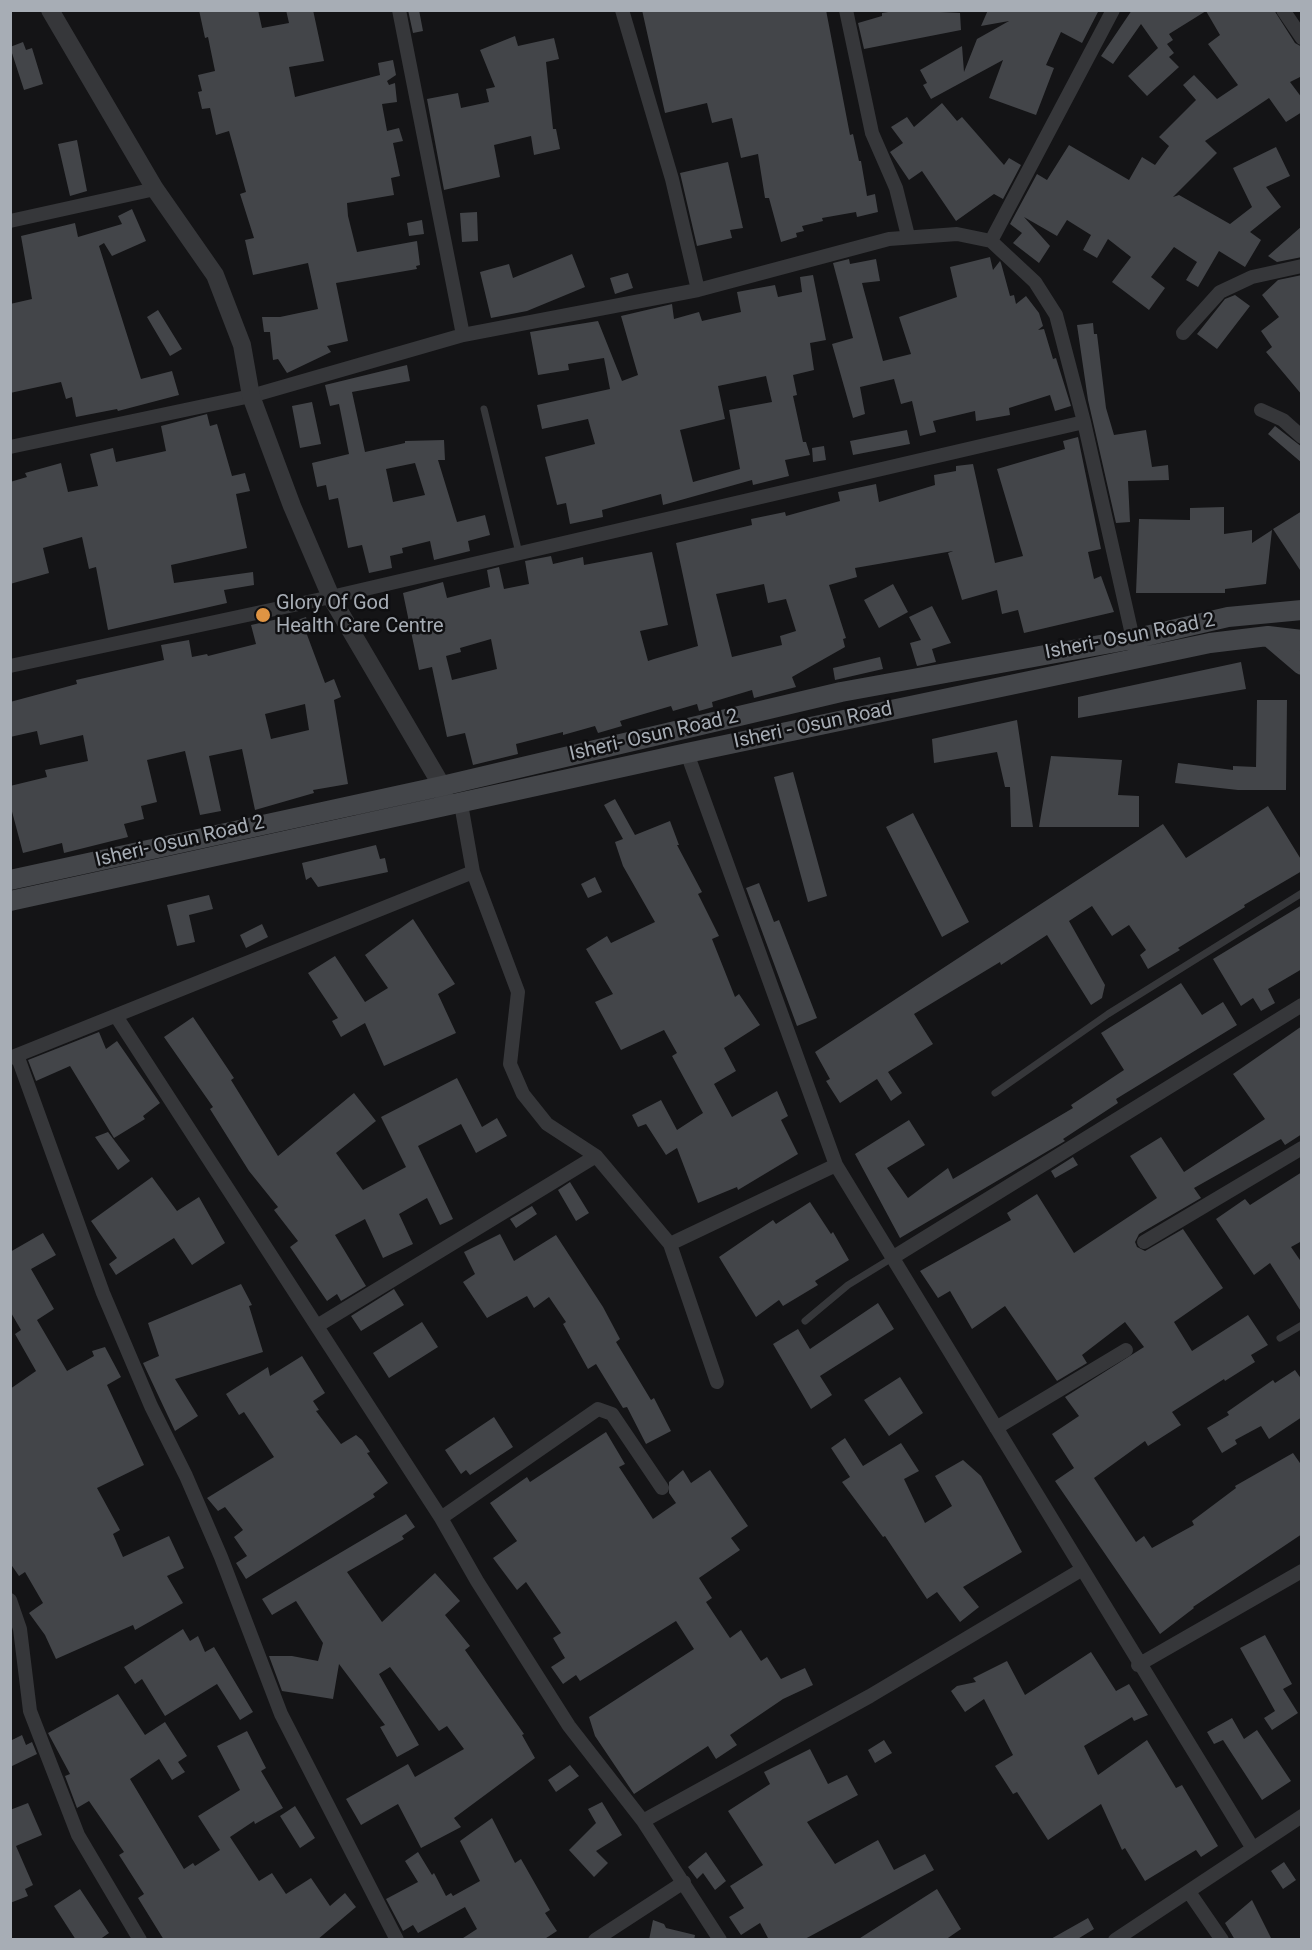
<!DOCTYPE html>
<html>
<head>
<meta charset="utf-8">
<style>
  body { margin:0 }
  #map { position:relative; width:1312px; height:1950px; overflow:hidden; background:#141416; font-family:Roboto,sans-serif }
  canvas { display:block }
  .frame { position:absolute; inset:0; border:12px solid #a7adb5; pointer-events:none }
</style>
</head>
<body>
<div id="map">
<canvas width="1312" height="1950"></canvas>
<div class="frame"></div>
</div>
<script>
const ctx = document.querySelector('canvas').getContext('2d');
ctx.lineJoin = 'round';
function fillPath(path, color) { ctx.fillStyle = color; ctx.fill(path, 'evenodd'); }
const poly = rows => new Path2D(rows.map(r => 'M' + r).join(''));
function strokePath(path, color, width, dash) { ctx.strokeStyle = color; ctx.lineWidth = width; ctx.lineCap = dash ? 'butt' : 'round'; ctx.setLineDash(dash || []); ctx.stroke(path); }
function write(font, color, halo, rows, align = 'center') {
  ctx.font = font + ' Roboto,sans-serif'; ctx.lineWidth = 5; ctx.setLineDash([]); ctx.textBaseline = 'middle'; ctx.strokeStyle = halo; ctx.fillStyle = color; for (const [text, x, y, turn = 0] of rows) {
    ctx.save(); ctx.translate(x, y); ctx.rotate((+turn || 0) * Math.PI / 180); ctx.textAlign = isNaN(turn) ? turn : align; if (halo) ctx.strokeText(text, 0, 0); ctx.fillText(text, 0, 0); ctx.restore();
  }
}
const building = poly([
  [199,10,258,10,262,28,289,23,286,10,313,10,324,61,289,67,295,97,380,75,378,63,393,60,396,75,387,81,389,85,395,83,397,102,382,104,387,131,399,128,403,141,393,143,400,176,391,178,394,195,347,203,348,216,357,252,417,241,420,265,416,266,417,269,336,283,348,341,327,346,331,352,287,373,278,359,273,360,270,332,264,332,262,317,280,317,318,309,308,263,253,275,245,240,254,238,240,194,246,192,229,131,216,135,210,108,202,109,198,92,202,91,198,75,215,71,208,37,205,38],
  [408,10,419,10,423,31,413,33],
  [642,10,826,10,850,135,853,134,859,161,861,161,867,196,875,194,878,212,857,217,856,212,822,218,823,221,802,226,804,231,796,233,797,237,781,242,769,198,765,198,758,154,741,158,732,118,712,123,707,103,665,113],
  [901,10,960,13,961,30,864,49,858,23,882,16,882,13],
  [988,10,1099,10,1082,43,1061,32,1046,65,1054,68,1036,115,989,98,1003,60,931,99,923,85,927,83,920,70,962,46,964,72,977,39,1009,21,981,26],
  [1132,10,1274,10,1295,43,1302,47,1302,76,1290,82,1302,98,1302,112,1286,122,1269,98,1205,141,1217,153,1173,197,1179,195,1230,224,1252,207,1233,168,1276,147,1290,176,1266,187,1281,207,1250,232,1261,240,1245,267,1219,251,1198,287,1186,280,1197,262,1174,247,1151,277,1165,288,1149,310,1112,282,1131,257,1108,239,1097,258,1083,250,1091,235,1067,220,1057,236,1024,217,1050,246,1039,263,1013,243,1022,233,1010,224,1037,174,1047,180,1069,145,1129,180,1142,157,1155,165,1169,146,1159,137,1196,100,1183,85,1194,75,1217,99,1238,85,1208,44,1220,35,1206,11,1169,34,1173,40,1167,44,1174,53,1169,57,1179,67,1147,96,1128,76,1158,48,1141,24,1113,64,1101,56],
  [515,36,518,46,554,38,559,59,546,62,553,129,556,129,560,149,534,155,531,136,494,145,500,177,444,190,427,99,458,93,461,108,489,102,486,89,495,87,480,50],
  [23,42,26,50,32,48,43,84,24,90,10,47],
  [942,103,957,121,962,117,1004,165,1009,158,1021,165,1003,199,994,194,956,221,922,171,909,180,890,152,903,143,891,127,907,117,914,127],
  [77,140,87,191,70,196,58,144],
  [728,162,743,228,730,230,732,238,697,246,680,173],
  [132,209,146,241,112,256,104,243,99,246,141,379,172,371,179,395,118,411,117,409,76,417,72,397,66,399,61,382,10,393,10,304,32,299,21,236,75,223,78,237,122,224,118,216],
  [477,212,478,241,462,242,460,213],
  [422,220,424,234,409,236,407,223],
  [1302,226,1302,257,1277,262,1268,256],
  [572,254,585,287,527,311,491,318,480,272,509,264,513,278],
  [990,257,993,270,1000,261,1001,263,1010,296,1014,295,1016,304,1026,296,1039,313,1043,326,1038,330,1044,329,1053,359,1056,358,1071,406,1055,411,1050,395,1009,408,1010,415,976,421,975,411,933,421,936,432,920,436,912,401,901,404,894,379,860,387,865,414,853,418,832,344,853,338,833,263,849,259,850,264,876,259,880,281,862,283,883,361,911,354,899,317,957,297,950,267],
  [628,273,633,288,615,294,610,278],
  [813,275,826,340,810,343,814,370,793,375,797,395,793,396,803,442,806,442,810,455,785,460,789,476,753,485,752,480,663,505,661,494,602,510,603,517,570,524,566,503,557,505,545,457,595,444,588,419,542,429,537,405,610,389,604,358,568,364,569,370,538,375,530,332,598,321,622,381,638,375,621,316,672,304,674,319,699,312,702,321,741,312,737,292,775,285,778,297,802,292,800,277],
  [766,376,772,402,729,410,740,469,693,482,680,430,725,419,718,386],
  [1302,275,1302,395,1266,352,1272,347,1261,331,1279,317,1262,295,1278,280],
  [1235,295,1250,306,1217,349,1197,334,1225,299],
  [158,310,182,349,170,356,147,317],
  [1093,323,1094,334,1097,334,1106,408,1114,435,1146,430,1152,467,1168,465,1169,480,1128,481,1130,522,1116,523,1088,400,1077,325],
  [407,365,410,381,352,392,365,452,405,443,405,441,444,440,445,460,438,460,457,522,485,515,490,535,468,541,470,551,434,560,430,541,402,548,403,553,390,556,392,568,369,573,362,545,348,548,338,498,329,500,326,485,317,487,312,463,349,454,339,404,330,406,325,385],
  [415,463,425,495,393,502,386,469],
  [312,402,321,444,300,448,292,406],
  [207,414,210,426,217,424,232,476,245,473,250,491,236,494,247,548,171,565,174,583,253,572,254,585,224,590,227,603,108,630,96,567,89,569,82,537,43,548,49,573,10,584,10,482,27,477,25,473,61,463,68,492,98,486,90,454,113,448,116,462,166,451,161,426],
  [1275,426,1302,447,1302,463,1268,434],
  [907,430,910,444,853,455,850,441],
  [1078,437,1101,549,1088,552,1094,579,1101,576,1114,612,1024,633,1018,610,1002,614,997,590,962,600,948,553,953,551,855,568,857,577,829,585,846,638,843,639,845,647,792,677,796,687,754,698,752,690,712,702,713,707,699,711,697,704,673,711,671,706,620,721,622,726,598,733,595,726,563,735,563,732,516,744,518,754,473,765,465,733,447,737,432,667,419,670,403,593,443,582,447,598,490,587,487,570,499,567,504,589,529,584,525,561,551,556,553,564,583,557,584,565,652,552,668,625,640,631,648,661,654,659,698,646,676,543,752,525,751,519,785,512,786,516,840,501,838,492,876,484,879,502,935,485,934,475,956,471,956,466,973,464,995,563,1023,556,997,469,1065,449,1063,441],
  [764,584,768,603,786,599,796,631,780,636,782,645,732,657,716,594],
  [491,639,497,669,452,680,446,656,461,652,460,648],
  [824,446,826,460,813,462,812,448],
  [1224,507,1224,534,1252,530,1252,543,1272,530,1266,584,1225,589,1225,593,1136,593,1139,519,1190,520,1190,508],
  [1302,511,1302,573,1273,529],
  [893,584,908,612,879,628,864,600],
  [932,606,951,643,932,649,936,662,917,666,910,643,921,640,909,617],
  [306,617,310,631,306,632,325,683,334,679,341,697,334,700,348,784,313,790,314,793,255,810,242,749,209,756,221,811,200,815,185,751,147,760,157,802,141,806,144,819,124,824,128,837,64,853,62,843,23,853,10,804,10,786,47,777,45,770,88,761,83,735,40,745,37,731,10,737,10,702,77,684,76,680,164,660,161,645,189,640,192,657,207,654,208,656,256,644,251,625,278,619,280,626],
  [305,704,309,730,271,739,265,714],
  [880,657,883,669,835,680,833,668],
  [1241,662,1246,689,1078,718,1078,697],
  [1257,700,1287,700,1286,790,1238,790,1175,783,1178,763,1233,770,1233,766,1256,767],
  [1017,720,1033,827,1011,827,1010,787,1005,787,997,752,934,763,932,739],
  [1051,756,1122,760,1118,795,1139,796,1139,827,1039,827],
  [793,772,827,896,808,902,774,777],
  [615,799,635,835,670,821,679,845,677,845,702,892,698,894,719,936,712,939,735,997,739,994,760,1025,724,1048,736,1071,714,1084,732,1117,777,1091,788,1116,781,1120,798,1154,738,1190,737,1187,698,1203,677,1148,666,1155,646,1124,638,1127,632,1115,661,1100,677,1130,703,1113,672,1056,677,1053,664,1030,621,1050,595,1002,613,994,586,949,607,936,611,943,655,922,623,866,615,842,623,839,604,805],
  [1268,806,1302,861,1302,871,1244,905,1245,907,1178,948,1180,950,1148,969,1140,955,1146,950,1129,925,1112,936,1092,906,1069,921,1105,985,1102,998,1091,1005,1047,935,1001,965,1000,962,914,1014,933,1044,888,1072,902,1093,891,1101,877,1079,840,1103,826,1081,830,1079,815,1052,1163,824,1186,858],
  [913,813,969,922,942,937,886,827],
  [376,845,380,859,385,858,388,872,318,887,311,877,306,880,302,863],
  [595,877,602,892,588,898,581,884],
  [759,883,774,922,779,920,817,1018,797,1026,746,888],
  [209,895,213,909,189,915,195,942,177,946,167,905],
  [1302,905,1302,969,1268,989,1275,1003,1261,1011,1253,998,1241,1006,1213,959],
  [413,919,455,984,438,994,456,1033,384,1066,365,1023,341,1037,332,1021,338,1018,308,973,335,956,365,1002,388,988,365,955],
  [262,924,268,937,246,948,240,935],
  [1181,983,1202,1015,1223,1002,1237,1025,1116,1099,1118,1103,1063,1139,1065,1141,900,1238,855,1154,909,1120,925,1145,887,1168,908,1198,948,1168,953,1179,1073,1108,1071,1105,1124,1070,1101,1033],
  [193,1017,234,1078,231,1080,278,1156,354,1093,376,1121,336,1153,363,1190,406,1167,381,1117,457,1078,482,1127,497,1118,507,1136,476,1153,461,1124,418,1146,453,1219,440,1225,427,1198,399,1214,413,1244,383,1258,365,1219,335,1235,366,1286,341,1301,337,1294,327,1301,290,1247,298,1241,274,1210,278,1207,249,1171,210,1109,213,1107,164,1037],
  [1302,1026,1302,1134,1285,1145,1281,1139,1194,1188,1201,1198,1139,1234,1135,1242,1137,1247,1145,1251,1183,1229,1223,1288,1174,1322,1192,1351,1248,1315,1268,1345,1251,1355,1255,1362,1225,1381,1224,1379,1172,1412,1181,1425,1148,1446,1145,1441,1094,1478,1136,1542,1144,1536,1152,1548,1194,1525,1192,1521,1236,1488,1235,1486,1293,1453,1302,1466,1302,1534,1193,1607,1194,1608,1160,1634,1055,1481,1074,1468,1052,1434,1079,1416,1065,1397,1144,1347,1125,1322,1082,1355,1087,1363,1057,1381,1005,1306,972,1329,950,1291,938,1298,920,1271,1011,1220,1007,1213,1037,1194,1074,1253,1157,1198,1130,1156,1161,1137,1184,1172,1265,1119,1233,1074],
  [99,1032,106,1049,117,1041,160,1103,143,1116,145,1119,114,1138,70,1066,36,1081,28,1060],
  [108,1132,130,1161,118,1170,95,1137],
  [1073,1157,1078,1165,1055,1178,1051,1171],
  [1302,1172,1302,1241,1291,1247,1302,1263,1302,1313,1270,1263,1254,1275,1216,1219,1245,1199,1250,1205],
  [152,1177,177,1211,199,1197,225,1243,192,1265,174,1238,116,1275,109,1264,117,1258,91,1221],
  [570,1182,589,1213,576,1221,558,1190],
  [810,1202,831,1234,833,1232,849,1260,815,1281,818,1285,783,1306,779,1300,756,1317,719,1257,773,1220,776,1224],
  [532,1206,537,1214,516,1228,510,1219],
  [43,1233,56,1255,31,1269,54,1309,37,1320,67,1371,94,1356,92,1351,105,1347,121,1377,107,1385,144,1465,97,1488,120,1530,113,1534,123,1557,169,1536,184,1568,167,1576,183,1603,135,1630,133,1625,56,1659,45,1635,29,1613,43,1603,25,1572,19,1576,10,1563,10,1389,36,1371,15,1334,21,1330,10,1311,10,1252],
  [500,1234,514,1261,556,1235,603,1307,620,1339,616,1342,651,1400,654,1398,671,1431,646,1444,627,1407,623,1408,596,1364,588,1369,563,1324,566,1322,549,1297,534,1308,527,1296,487,1318,463,1282,475,1274,464,1252],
  [241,1284,252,1305,249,1306,263,1352,175,1379,198,1416,175,1431,143,1363,159,1356,148,1323],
  [394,1289,404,1305,361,1331,351,1316],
  [878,1303,894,1329,820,1376,832,1395,811,1409,773,1344,798,1329,810,1349],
  [422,1322,438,1347,389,1378,373,1353],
  [302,1356,325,1393,313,1401,319,1410,316,1411,341,1444,356,1435,362,1440,370,1452,367,1453,388,1483,373,1494,375,1497,246,1579,236,1563,247,1556,234,1537,243,1530,225,1507,218,1511,207,1498,274,1457,244,1412,239,1415,226,1394,268,1367,270,1376],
  [1295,1370,1302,1380,1302,1417,1269,1439,1261,1426,1235,1440,1237,1444,1222,1453,1207,1428,1229,1415,1227,1412,1273,1380,1275,1383],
  [900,1377,923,1413,889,1436,864,1400],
  [494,1417,513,1447,470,1475,466,1470,461,1474,445,1450],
  [606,1432,625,1464,619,1467,653,1519,676,1503,669,1493,669,1482,683,1470,691,1483,710,1470,748,1526,731,1538,740,1550,699,1578,712,1598,706,1602,730,1638,741,1630,761,1661,767,1657,781,1679,805,1668,813,1685,783,1699,730,1735,737,1745,716,1759,708,1746,634,1794,595,1736,589,1717,694,1649,676,1621,580,1681,576,1675,563,1684,551,1667,565,1658,553,1638,561,1633,526,1582,517,1590,493,1558,517,1541,490,1503,527,1477,530,1482],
  [845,1438,863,1466,901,1443,919,1471,904,1479,925,1523,952,1506,935,1476,963,1460,981,1476,1022,1552,963,1587,979,1607,960,1622,937,1592,927,1599,885,1536,883,1537,842,1482,850,1477,831,1448],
  [406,1514,415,1527,402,1536,404,1539,347,1572,382,1622,435,1573,460,1601,445,1615,470,1646,465,1650,524,1734,522,1735,535,1758,454,1818,461,1827,421,1848,398,1804,361,1825,346,1799,408,1764,415,1777,464,1749,447,1726,439,1731,390,1667,379,1674,419,1745,397,1757,380,1727,385,1725,339,1664,333,1699,282,1691,269,1656,292,1656,318,1661,323,1643,296,1601,272,1615,262,1599],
  [183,1629,190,1641,198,1636,205,1652,214,1647,253,1712,240,1720,217,1684,165,1716,142,1679,135,1684,124,1667],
  [1265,1635,1292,1684,1283,1689,1298,1713,1272,1730,1264,1718,1275,1711,1240,1648],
  [1091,1652,1116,1691,1129,1684,1148,1715,1134,1721,1132,1717,1084,1746,1098,1775,1147,1740,1176,1788,1182,1785,1218,1846,1201,1857,1196,1850,1145,1881,1125,1848,1122,1850,1101,1804,1048,1840,1017,1792,1013,1794,995,1766,1013,1755,984,1699,965,1712,951,1691,957,1686,976,1682,973,1678,1007,1661,1025,1695],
  [118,1694,145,1735,165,1722,187,1756,178,1762,185,1772,172,1780,159,1759,130,1779,184,1869,193,1863,195,1866,220,1850,198,1816,240,1790,217,1746,247,1731,266,1768,261,1771,283,1808,255,1824,254,1821,230,1837,259,1881,272,1873,286,1894,311,1878,330,1906,345,1893,356,1907,317,1940,164,1940,138,1898,144,1894,119,1855,124,1852,89,1801,77,1808,65,1776,70,1774,48,1733],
  [1232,1718,1244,1739,1257,1730,1291,1781,1262,1800,1223,1740,1214,1744,1207,1732],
  [22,1735,26,1745,32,1742,37,1754,10,1767,10,1741],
  [884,1740,892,1753,875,1763,868,1750],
  [810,1749,828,1784,847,1775,858,1795,807,1822,835,1864,878,1840,894,1870,925,1854,934,1870,803,1940,769,1940,760,1923,741,1935,729,1917,744,1908,730,1886,763,1865,728,1811,770,1784,764,1772],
  [570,1765,579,1776,556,1792,548,1780],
  [602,1802,622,1835,596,1851,608,1863,594,1877,569,1850,596,1823,588,1809],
  [28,1803,42,1835,16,1846,33,1885,25,1889,28,1896,10,1903,10,1810],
  [295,1806,315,1838,300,1848,280,1816],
  [492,1818,515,1863,521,1859,550,1910,545,1913,557,1931,543,1940,460,1940,477,1929,465,1907,418,1933,413,1925,403,1931,386,1899,418,1882,405,1861,418,1852,432,1875,434,1873,446,1896,451,1893,453,1896,480,1881,460,1841],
  [706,1852,726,1881,715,1890,703,1873,697,1879,688,1867],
  [1284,1862,1296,1880,1283,1889,1271,1871],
  [80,1889,109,1933,99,1940,76,1940,54,1906],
  [937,1889,961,1929,945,1940,857,1940],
  [1252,1900,1272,1940,1235,1940,1225,1923],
  [1088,1918,1094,1929,1076,1940,1049,1940],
  [653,1920,664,1924,666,1928,695,1935,694,1940,649,1940]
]);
const service = poly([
  [484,409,519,553],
  [995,1093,1108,1014,1302,893],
  [805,1321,848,1285,892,1258],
  [1280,1338,1302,1325]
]);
const minor = poly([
  [399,10,463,335],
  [622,10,672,179,698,290],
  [846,10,872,133,896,188,908,236],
  [1283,10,1302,38],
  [10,221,155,189],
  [991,241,1113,10],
  [1183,333,1220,292,1252,277,1302,266],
  [1261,410,1283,420,1302,437],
  [10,447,251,396,463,335,698,290,889,239,957,234,991,241,1035,282,1056,315,1084,422,1133,639],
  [10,666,331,597,1084,422],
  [687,753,836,1165,1252,1847],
  [473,872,518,992,510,1064,523,1094,547,1124,596,1156,670,1244,717,1382],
  [116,1016,441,1518,477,1581,569,1726,643,1821,720,1940],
  [17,1055,103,1293,151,1406,186,1476,221,1557,281,1714,397,1940],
  [10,1058,473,872,461,804],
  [1144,1242,1302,1148],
  [670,1244,836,1165],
  [892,1258,1302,1005],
  [317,1326,596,1156],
  [996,1428,1126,1350],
  [441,1518,598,1409,612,1414,662,1488],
  [10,1600,20,1629,30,1711,78,1835,140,1940],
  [1138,1665,1302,1571],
  [643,1821,870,1696,1081,1570],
  [1189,1892,1222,1940],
  [595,1940,684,1882],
  [1115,1940,1302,1816]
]);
const tertiary = poly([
  [50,10,155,189,215,275,242,345,251,396,292,506,331,597,442,786,445,800]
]);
const secondary = poly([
  [1268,636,1302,665],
  [10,880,442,786,841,692,1133,639,1228,617,1302,610],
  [10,901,687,753,1210,643,1268,636,1302,640]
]);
const markers = [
  [263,615,8,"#df9443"]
];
const poiNames = [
  ["Glory Of God",276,604],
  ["Health Care Centre",276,627]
];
const streetNames = [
  ["Isheri- Osun Road 2",1130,637,-11],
  ["Isheri - Osun Road",813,726,-12],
  ["Isheri- Osun Road 2",654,736,-13],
  ["Isheri- Osun Road 2",180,842,-13]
];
fillPath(building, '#434549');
strokePath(service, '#36373a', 7);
strokePath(minor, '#36373a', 14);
strokePath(tertiary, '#36373a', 18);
strokePath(secondary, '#44464a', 20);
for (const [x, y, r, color] of markers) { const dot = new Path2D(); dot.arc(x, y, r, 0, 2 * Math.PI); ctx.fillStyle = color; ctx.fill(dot); strokePath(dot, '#0f0f11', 2); }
write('20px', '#a7adb5', '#0f0f11', poiNames, 'left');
write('20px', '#a7adb5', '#0f0f11', streetNames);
</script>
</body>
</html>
